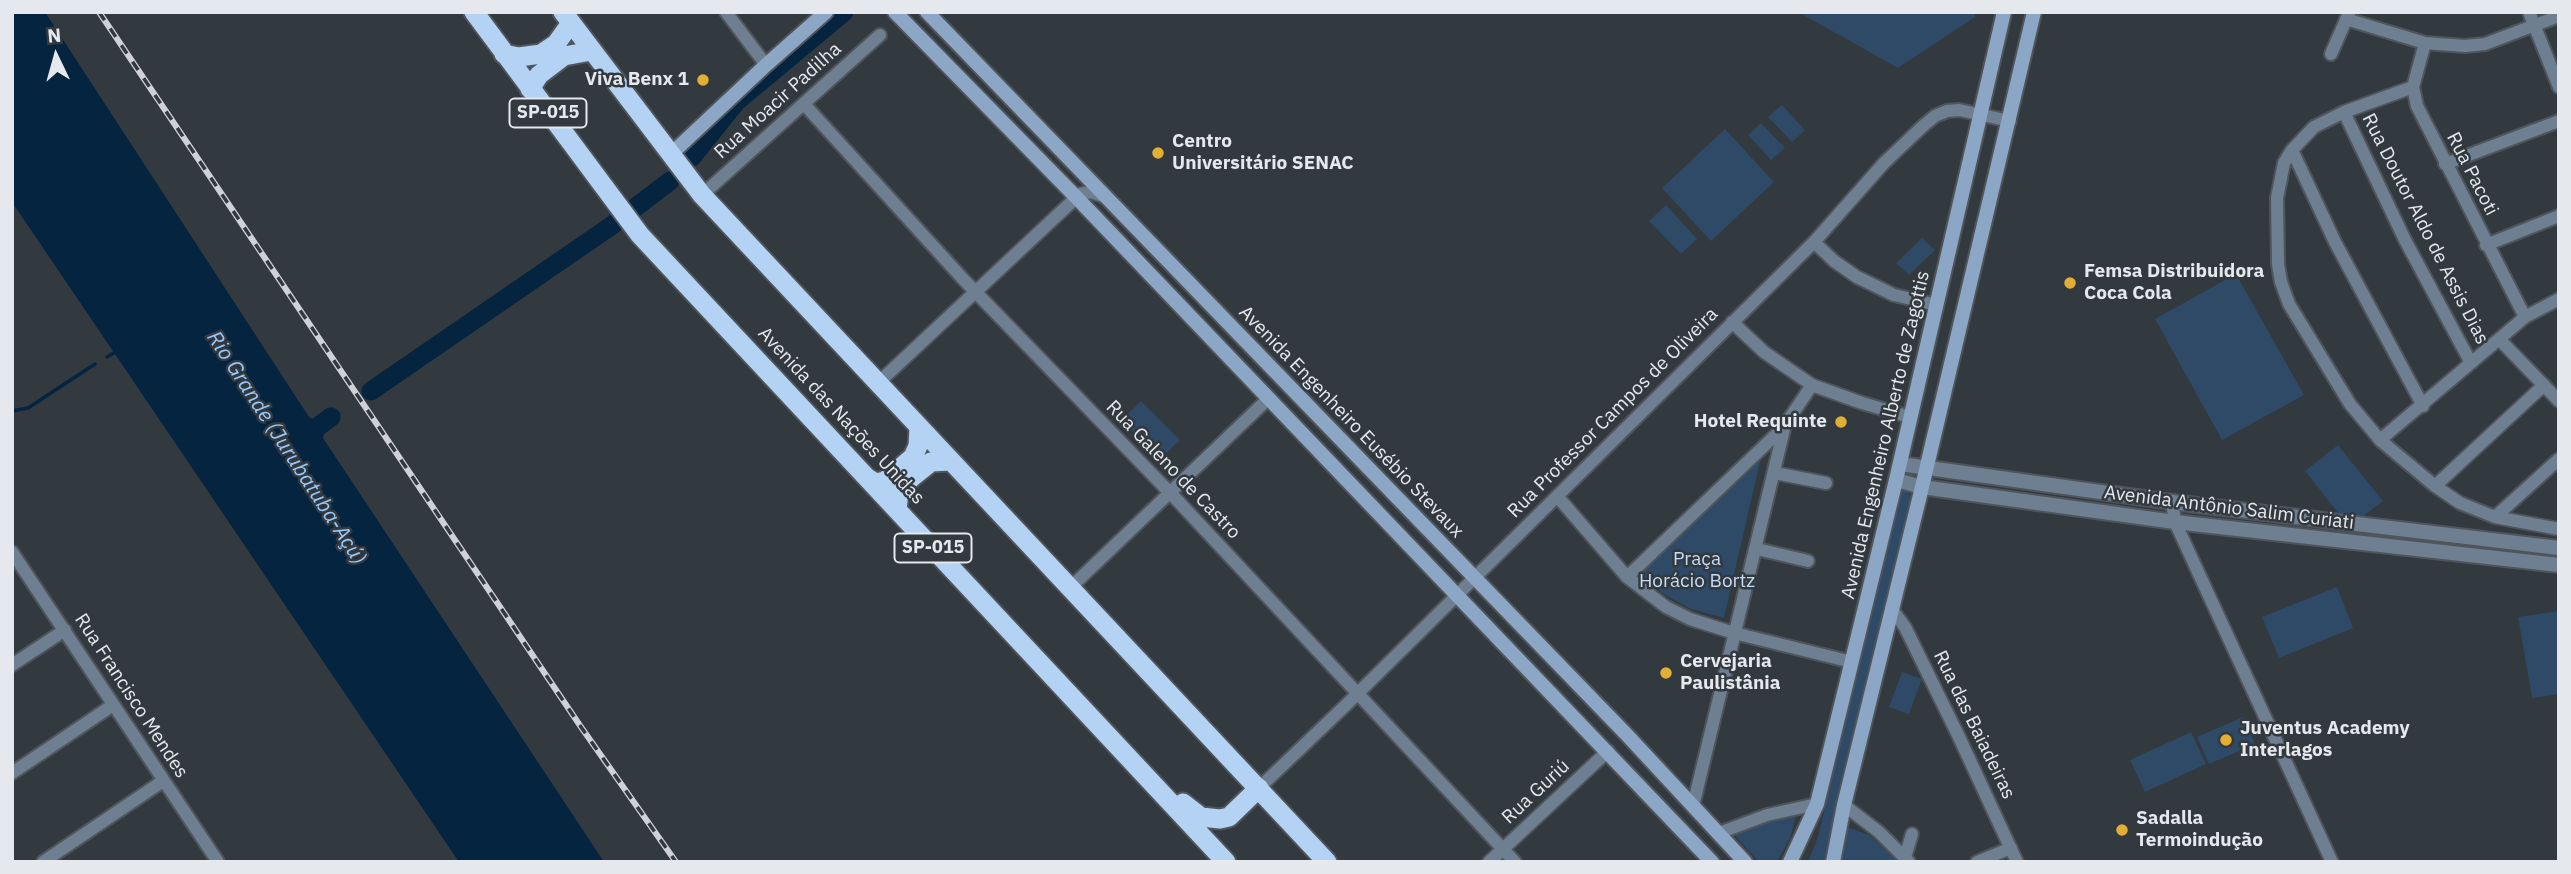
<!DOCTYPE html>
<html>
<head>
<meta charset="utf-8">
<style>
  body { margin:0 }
  #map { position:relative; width:2571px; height:874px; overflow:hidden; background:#32393f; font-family:"IBM Plex Sans",sans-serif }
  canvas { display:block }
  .frame { position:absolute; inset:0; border:14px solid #e5e9ed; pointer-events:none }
  .north { position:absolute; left:21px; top:21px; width:70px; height:70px; -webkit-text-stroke:5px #32393f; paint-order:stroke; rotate:355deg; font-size:19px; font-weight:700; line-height:28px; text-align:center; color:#e5e9ed }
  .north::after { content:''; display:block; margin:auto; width:24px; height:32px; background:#e5e9ed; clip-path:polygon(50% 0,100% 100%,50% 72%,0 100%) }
</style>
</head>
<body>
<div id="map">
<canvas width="2571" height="874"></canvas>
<div class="frame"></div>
<div class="north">N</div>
</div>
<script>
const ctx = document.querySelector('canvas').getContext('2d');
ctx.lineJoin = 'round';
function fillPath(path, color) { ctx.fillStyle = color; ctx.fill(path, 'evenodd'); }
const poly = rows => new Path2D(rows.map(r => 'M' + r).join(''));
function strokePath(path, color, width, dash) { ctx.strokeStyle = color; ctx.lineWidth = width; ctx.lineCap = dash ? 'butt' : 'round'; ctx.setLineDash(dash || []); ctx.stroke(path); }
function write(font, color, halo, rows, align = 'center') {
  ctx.font = font + ' "IBM Plex Sans",sans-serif'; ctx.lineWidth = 5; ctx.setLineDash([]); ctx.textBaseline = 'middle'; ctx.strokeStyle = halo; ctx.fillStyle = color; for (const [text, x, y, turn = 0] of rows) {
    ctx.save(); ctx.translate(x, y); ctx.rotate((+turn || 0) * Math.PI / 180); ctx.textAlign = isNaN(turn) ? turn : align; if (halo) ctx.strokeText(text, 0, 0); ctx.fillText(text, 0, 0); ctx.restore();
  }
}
const green = poly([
  [1798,12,1975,12,1975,17,1898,68],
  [1782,105,1805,130,1792,142,1768,117],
  [1761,123,1785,148,1771,160,1748,135],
  [1725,129,1774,182,1711,241,1662,188],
  [1666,205,1697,239,1681,254,1649,221],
  [1922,238,1935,250,1909,275,1896,263],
  [2236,274,2304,395,2222,440,2155,319],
  [1141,401,1180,440,1159,460,1122,420],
  [2338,445,2383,501,2362,517,2339,514,2305,471],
  [1762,453,1724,618,1691,609,1662,593,1641,574],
  [1904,490,1911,496,1825,862,1808,862,1818,837,1900,492],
  [2337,587,2353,628,2279,658,2262,617],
  [2559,611,2559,694,2532,698,2518,617],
  [1902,672,1922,679,1909,714,1889,707],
  [2243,717,2255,744,2209,764,2197,737],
  [2191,732,2206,764,2145,792,2130,760],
  [1797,813,1790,838,1777,862,1759,862,1730,830],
  [1844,826,1869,835,1899,862,1837,862]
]);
const water = poly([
  [12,12,45,12,309,417,314,420,322,419,325,421,326,426,323,438,604,862,459,862,12,202]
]);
const stream = poly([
  [107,357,117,351],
  [12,411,28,408,95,364]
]);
const river = poly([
  [692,157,736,102,844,12],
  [371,391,611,226,670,181],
  [304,437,331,417]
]);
const minor = poly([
  [726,12,766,65],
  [2529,12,2559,87],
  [2346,19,2425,43,2465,46,2485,44,2559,16],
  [2425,43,2413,87,2417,106,2525,317],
  [2331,54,2349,13],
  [2413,87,2344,112,2314,127,2292,150,2284,163,2277,198,2278,264,2281,282,2289,304,2350,404,2380,440,2435,486,2460,503,2495,517,2559,529],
  [804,104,963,279,1177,500,1515,862],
  [2344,112,2405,240,2471,363],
  [2292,150,2335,242,2423,406],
  [2445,164,2559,121],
  [702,195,880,35],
  [1814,242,1834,261,1857,277,1894,295,1937,305],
  [2486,245,2559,216],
  [1732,322,1764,352,1812,385,1862,403,1910,417],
  [2500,340,2559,401],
  [877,384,1080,194,1091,192,1106,197],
  [2380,440,2525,317,2559,299],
  [1775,473,1826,483],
  [2435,486,2544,385],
  [1557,496,1627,577,1666,607,1690,619,1734,633,1852,662],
  [2172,502,2175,522,2332,862],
  [2495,517,2559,459],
  [1757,549,1808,561],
  [12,552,218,862],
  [1627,577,1785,426],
  [1070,588,1269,398],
  [1891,608,1905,627,1959,737,2017,862],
  [12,665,65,630],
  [12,773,113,705],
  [1259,788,1347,704,1814,242,1884,163,1923,126,1935,116,1947,111,1959,110,2010,121],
  [1844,805,1879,832,1909,862],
  [1693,806,1785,425,1812,385],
  [1719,833,1767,815,1817,804],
  [1905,857,1912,834],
  [43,862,163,781],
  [1489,862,1608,751],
  [1977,862,2011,848]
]);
const tertiary = poly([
  [1900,464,2172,502,2559,548],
  [1896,480,1922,487,2175,522,2559,565]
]);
const secondary = poly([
  [895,12,1077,198,1712,862],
  [927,12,1627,735,1745,862],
  [670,155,766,65,826,12],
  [1790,862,1817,804,1896,480,2004,12],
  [1833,862,1844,805,1922,487,2034,12]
]);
const trunk = poly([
  [474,12,640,235,1226,862],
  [563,12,702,195,1327,862],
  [504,54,519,57,541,54,556,44,571,23],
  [530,89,539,75,564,56,591,51],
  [866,477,875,483,885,481,913,457,918,446,919,427],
  [897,510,899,492,911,478,931,462,950,461],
  [1183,803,1201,817,1220,819,1229,817,1259,788]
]);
const rail = poly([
  [99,12,581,727,676,862]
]);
const markers = [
  [703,80,7,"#e3ae34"],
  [1158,153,7,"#e3ae34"],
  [2070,283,7,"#e3ae34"],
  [1841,422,7,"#e3ae34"],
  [1666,673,7,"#e3ae34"],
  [2226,740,7,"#e3ae34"],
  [2122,830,7,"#e3ae34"]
];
const shields = [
  [548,113,77],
  [933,548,77]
];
const shieldNames = [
  ["SP-015",548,113],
  ["SP-015",933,548]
];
const poiNames = [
  ["Viva Benx 1",689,80,"right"],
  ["Centro",1172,142],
  ["Universitário SENAC",1172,164],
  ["Femsa Distribuidora",2084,272],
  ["Coca Cola",2084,294],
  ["Hotel Requinte",1827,422,"right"],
  ["Cervejaria",1680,662],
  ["Paulistânia",1680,684],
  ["Juventus Academy",2240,729],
  ["Interlagos",2240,751],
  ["Sadalla",2136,819],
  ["Termoindução",2136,841]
];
const streetNames = [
  ["Rua Moacir Padilha",778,101,-42],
  ["Rua Pacoti",2472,174,63],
  ["Rua Doutor Aldo de Assis Dias",2425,229,63],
  ["Rua Professor Campos de Oliveira",1613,413,-45],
  ["Avenida das Nações Unidas",841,416,47],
  ["Avenida Engenheiro Eusébio Stevaux",1351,422,46],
  ["Avenida Engenheiro Alberto de Zagottis",1886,435,-77],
  ["Rua Galeno de Castro",1173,470,46],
  ["Avenida Antônio Salim Curiati",2229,508,7],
  ["Rua Francisco Mendes",131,696,57],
  ["Rua das Baiadeiras",1974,725,64],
  ["Rua Guriú",1536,792,-43]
];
const parkNames = [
  ["Praça",1697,560],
  ["Horácio Bortz",1697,582]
];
const waterNames = [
  ["Rio Grande (Jurubatuba-Açú)",286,448,57]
];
fillPath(green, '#2e4a66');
fillPath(water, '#05243f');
strokePath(stream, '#05243f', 3.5);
strokePath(river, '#05243f', 19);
strokePath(minor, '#4f555b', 16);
strokePath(tertiary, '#4f555b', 18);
strokePath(secondary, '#4f555b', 18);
strokePath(trunk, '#4f555b', 23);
strokePath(minor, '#6e7f92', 12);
strokePath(tertiary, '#6e7f92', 14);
strokePath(secondary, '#8ba7c5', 14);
strokePath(trunk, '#b4d3f4', 19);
strokePath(rail, '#ced2d6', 6);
strokePath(rail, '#32393f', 3.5, [10]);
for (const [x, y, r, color] of markers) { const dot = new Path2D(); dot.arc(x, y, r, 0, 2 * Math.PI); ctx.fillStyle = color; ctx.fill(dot); strokePath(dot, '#32393f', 2.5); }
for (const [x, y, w] of shields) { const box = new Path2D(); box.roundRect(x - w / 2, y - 14.5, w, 29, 5); ctx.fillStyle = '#32393f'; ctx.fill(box); strokePath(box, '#e5e9ed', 2); }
write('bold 18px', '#e5e9ed', null, shieldNames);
write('bold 19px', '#e5e9ed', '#32393f', poiNames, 'left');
write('19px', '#e5e9ed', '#32393f', streetNames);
write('19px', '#c4dcf5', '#32393f', parkNames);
write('italic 21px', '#9acafc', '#32393f', waterNames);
</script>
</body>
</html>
